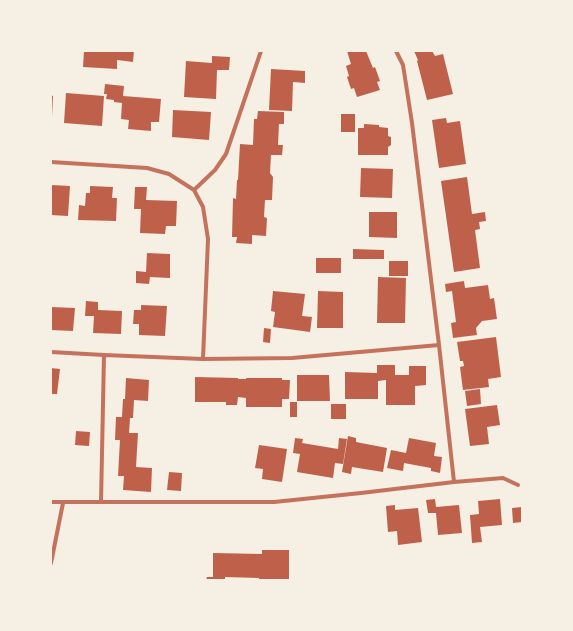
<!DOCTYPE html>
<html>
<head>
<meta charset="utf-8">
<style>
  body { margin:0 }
  #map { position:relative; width:573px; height:631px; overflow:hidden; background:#f6efe4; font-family:Rubik,sans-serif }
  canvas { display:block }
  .frame { position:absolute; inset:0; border:52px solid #f6efe4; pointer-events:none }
</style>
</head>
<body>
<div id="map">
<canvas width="573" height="631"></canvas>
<div class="frame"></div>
</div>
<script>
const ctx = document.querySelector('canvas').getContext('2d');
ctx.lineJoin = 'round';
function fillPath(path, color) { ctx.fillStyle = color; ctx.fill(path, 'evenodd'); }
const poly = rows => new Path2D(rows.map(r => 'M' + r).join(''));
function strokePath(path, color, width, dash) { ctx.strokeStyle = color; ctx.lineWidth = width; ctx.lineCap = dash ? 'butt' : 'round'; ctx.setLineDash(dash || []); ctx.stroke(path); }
const building = poly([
  [84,51,134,51,133,62,117,60,117,69,83,67],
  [347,51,366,51,373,68,375,67,380,81,377,82,380,90,357,97,354,88,351,89,347,77,349,76,346,66,351,64],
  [414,51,432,51,435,56,443,54,453,94,427,100,417,61,418,60],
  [212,56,230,57,229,70,217,70,216,99,184,97,186,61,212,63],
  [271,69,305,71,305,83,293,82,292,111,269,110],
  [105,84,124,86,123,96,161,99,159,122,151,122,151,131,128,129,129,120,121,119,122,103,114,102,114,100,106,99,107,94,104,94],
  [66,93,104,96,102,126,64,123],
  [51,95,53,96,52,117,51,117],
  [173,110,211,112,209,140,172,137],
  [258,111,284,112,284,124,279,124,278,145,283,145,282,155,271,155,270,173,273,177,272,200,265,200,264,217,267,218,266,236,252,235,252,244,236,243,237,237,232,237,233,198,236,199,237,180,238,180,240,144,253,145,254,119,257,119],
  [341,114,355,114,355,132,341,132],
  [446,118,447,123,460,121,466,164,439,168,432,120],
  [364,124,379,125,379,127,388,128,388,136,391,137,391,145,388,147,388,155,358,155,358,128,364,128],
  [361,168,393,169,392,198,360,197],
  [467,177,472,214,485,212,486,221,479,222,480,229,475,230,480,268,454,272,441,181],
  [51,185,70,186,68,216,51,215],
  [90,186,113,187,112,198,117,198,116,221,78,220,79,205,85,206,86,193,90,193],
  [135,187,147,187,146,200,177,201,176,226,166,226,165,234,140,233,141,209,134,209],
  [369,212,397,212,397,238,369,237],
  [353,249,384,250,384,259,353,259],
  [147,253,170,254,170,278,150,277,149,284,136,283,136,271,146,272],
  [316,258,341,258,341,273,316,273],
  [389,261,408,261,408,276,389,276],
  [378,277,406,278,405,323,377,323],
  [464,281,465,288,488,285,490,299,494,298,497,319,482,321,476,328,477,335,453,338,451,323,456,322,452,291,446,292,445,284],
  [273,291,305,294,302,316,312,317,310,332,273,327,275,312,271,311],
  [318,291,343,292,343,328,317,328],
  [86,301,98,302,98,310,122,311,121,334,93,333,94,316,85,316],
  [141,305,167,306,165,336,139,335,139,324,133,324,134,310,141,310],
  [51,307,75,308,73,331,51,330],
  [264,328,271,329,270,343,263,342],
  [496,337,501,377,488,379,489,387,463,390,460,367,464,366,463,361,460,361,457,342],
  [377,365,395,365,395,375,409,375,409,366,426,366,426,385,415,386,415,405,386,405,386,380,378,381,378,399,345,399,345,372,377,373],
  [51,368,60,369,57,394,51,394],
  [297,375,329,375,330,401,297,401],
  [195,377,238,378,238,379,246,379,246,378,282,378,282,380,290,380,289,399,282,399,282,407,246,407,246,398,238,397,237,405,226,405,226,402,195,402],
  [126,378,149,380,148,401,134,400,133,418,130,418,129,433,138,433,136,467,152,468,151,492,123,490,124,476,118,476,120,440,115,440,116,417,122,417,123,399,125,399],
  [480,389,481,404,467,406,465,391],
  [290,402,297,402,297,417,290,417],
  [331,404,346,404,346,419,331,419],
  [497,405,500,425,487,427,489,444,470,446,465,409],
  [76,431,90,432,89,446,75,445],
  [348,436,356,438,356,442,387,448,383,472,352,467,351,474,342,472],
  [295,438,303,439,302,443,338,449,339,438,347,439,343,464,335,463,333,478,297,472,300,454,293,453],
  [409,438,436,443,434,456,442,457,440,473,431,471,431,468,404,463,403,471,387,468,391,450,406,453],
  [259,445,287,449,282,482,262,479,263,469,255,468],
  [169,472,182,473,181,491,167,490],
  [435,499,436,507,459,505,462,533,438,535,436,513,428,513,426,500],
  [500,499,502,525,480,527,482,542,472,543,470,515,479,514,478,501],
  [395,505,395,510,418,508,422,542,398,545,397,531,388,532,386,506],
  [522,507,522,522,513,523,512,508],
  [262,550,289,550,289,580,259,580,259,578,225,577,225,580,206,580,207,577,213,577,213,553,262,554]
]);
const minor = poly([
  [396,51,403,65,412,123,439,345,454,482],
  [51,162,147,168,169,174,194,190],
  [51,352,104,355,203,359,292,358,439,345],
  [203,359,208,239,203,207,194,190,215,170,226,154,261,51],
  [51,502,274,502,361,493,454,482,503,478,518,485],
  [101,502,104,355],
  [51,563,63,503]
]);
fillPath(building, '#bf614a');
strokePath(minor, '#c5725c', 4);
</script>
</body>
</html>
